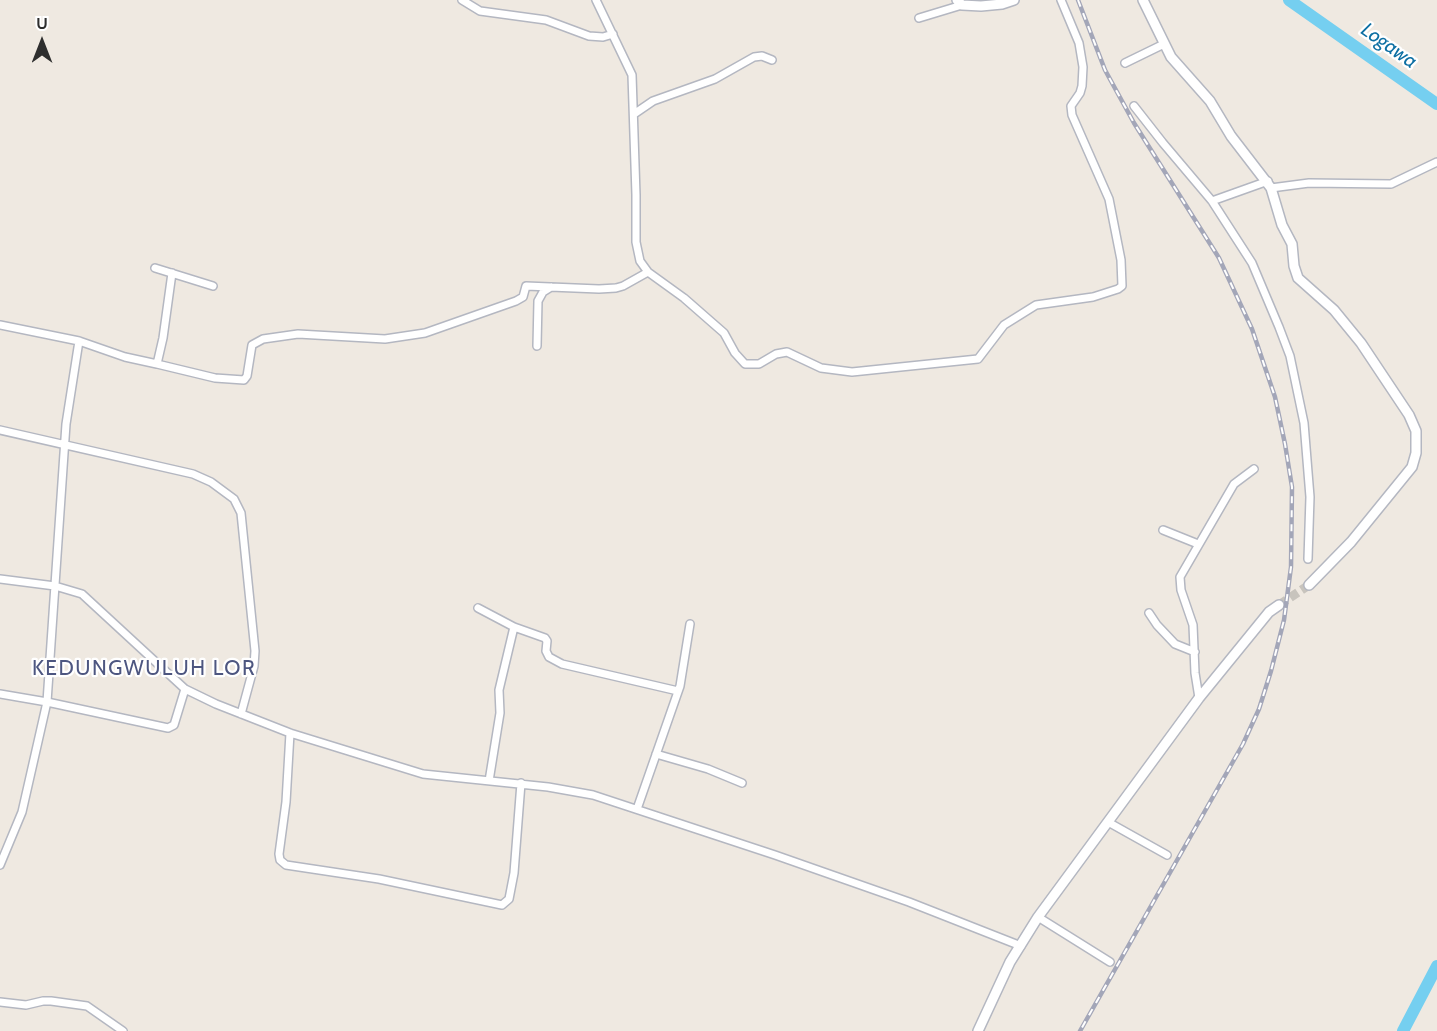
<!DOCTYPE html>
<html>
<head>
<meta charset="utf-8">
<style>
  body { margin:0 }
  #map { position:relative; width:1437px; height:1031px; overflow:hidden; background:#efe9e1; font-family:Cabin,sans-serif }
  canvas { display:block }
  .north { position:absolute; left:12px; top:12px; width:60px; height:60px; -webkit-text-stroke:4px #fff; paint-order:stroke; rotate:0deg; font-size:16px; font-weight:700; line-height:24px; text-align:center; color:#2e2e2e }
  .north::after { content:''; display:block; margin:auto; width:21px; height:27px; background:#2e2e2e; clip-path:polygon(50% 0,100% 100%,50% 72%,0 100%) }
</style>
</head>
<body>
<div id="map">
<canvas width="1437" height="1031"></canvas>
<div class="north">U</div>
</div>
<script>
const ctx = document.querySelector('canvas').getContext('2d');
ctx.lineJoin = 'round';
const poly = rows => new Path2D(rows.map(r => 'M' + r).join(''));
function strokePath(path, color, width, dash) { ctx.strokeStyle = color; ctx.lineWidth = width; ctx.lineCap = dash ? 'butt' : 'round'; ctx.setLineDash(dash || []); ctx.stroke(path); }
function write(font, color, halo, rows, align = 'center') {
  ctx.font = font + ' Cabin,sans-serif'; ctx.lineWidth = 4.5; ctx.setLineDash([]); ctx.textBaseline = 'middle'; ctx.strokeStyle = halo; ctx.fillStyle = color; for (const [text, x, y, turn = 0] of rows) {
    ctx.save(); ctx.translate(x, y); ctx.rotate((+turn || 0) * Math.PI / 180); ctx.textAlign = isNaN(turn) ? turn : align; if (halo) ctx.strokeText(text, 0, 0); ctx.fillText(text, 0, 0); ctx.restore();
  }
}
const river = poly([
  [1289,0,1437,104],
  [1403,1031,1437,966]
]);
const tertiaryTunnel = poly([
  [1279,605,1309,585]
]);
const minor = poly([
  [462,0,480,11,546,20,589,36,603,37,613,34],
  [596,0,632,75,636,195,636,242,640,261,648,272,684,298,724,333,735,353,745,364,759,364,776,354,787,352,821,368,852,372,978,359,1004,325,1036,305,1093,297,1118,289,1122,286,1121,260,1109,199,1072,115,1071,106,1080,93,1082,86,1083,67,1079,43,1061,0],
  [919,18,962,5],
  [1125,63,1164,44],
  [1134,106,1163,143,1212,201,1252,263,1279,327,1290,356,1304,423,1310,497,1308,559],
  [634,114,653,101,715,79,754,57,762,56,772,60],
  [1271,188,1309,183,1391,184,1437,162],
  [1212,201,1268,181],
  [155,268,213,286],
  [0,325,79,341,125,357,157,364,163,338,172,273],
  [537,346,538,301,543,292,551,287],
  [157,364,215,378,244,380,247,376,252,345,263,339,298,334,385,339,425,333,516,301,523,297,526,286,599,289,616,288,623,286,648,272],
  [0,430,193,474,211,482,234,499,241,513,255,651,254,666,241,714],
  [1163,530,1198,544],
  [0,579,55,586,82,594,185,689,216,704,290,733,423,774,548,787,593,795,775,855,909,902,1021,946],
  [478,608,514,627,545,638,547,641,546,651,549,657,562,664,678,691],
  [1149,613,1157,625,1175,644,1195,652],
  [0,694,47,702,168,728,174,725,185,689],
  [1199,698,1195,673,1193,625,1181,590,1180,577,1234,484,1254,469],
  [290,733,286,802,279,854,280,860,286,865,379,879,502,905,509,899,514,873,521,783],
  [656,754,708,769,742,783],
  [489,781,500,713,499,690,514,627],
  [637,809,680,686,690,624],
  [1108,822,1167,855],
  [0,865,22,812,47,702,66,424,79,341],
  [1038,917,1110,962],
  [0,1002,26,1005,43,1001,51,1001,87,1006,123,1031]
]);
const tertiary = poly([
  [957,0,962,5,981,6,1002,4,1014,0],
  [1143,0,1171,57,1210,101,1231,136,1271,188,1282,225,1292,244,1294,266,1298,278,1334,310,1361,343,1409,415,1416,431,1416,453,1412,467,1351,542,1309,585],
  [978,1031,1010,962,1038,917,1199,698,1269,612,1279,605]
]);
const rail = poly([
  [1078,0,1105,70,1134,123,1219,258,1252,329,1275,397,1285,444,1292,487,1291,567,1284,620,1271,671,1259,709,1243,744,1080,1031]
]);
const waterNames = [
  ["Logawa",1389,46,35]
];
const quarterNames = [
  ["KEDUNGWULUH LOR",144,669]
];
strokePath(river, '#75cff0', 12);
strokePath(tertiaryTunnel, '#c8c4bd', 9, [9, 4.5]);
strokePath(minor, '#b4b7c1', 10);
strokePath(tertiary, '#b4b7c1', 12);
strokePath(minor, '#fff', 7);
strokePath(tertiary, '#fff', 9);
strokePath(rail, '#a3a6b8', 4.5);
strokePath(rail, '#fff', 2, [7]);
write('italic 20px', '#0d6fa3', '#fff', waterNames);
ctx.letterSpacing = '1.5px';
write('21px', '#4d5680', '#fff', quarterNames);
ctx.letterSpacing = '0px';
</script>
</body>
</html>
